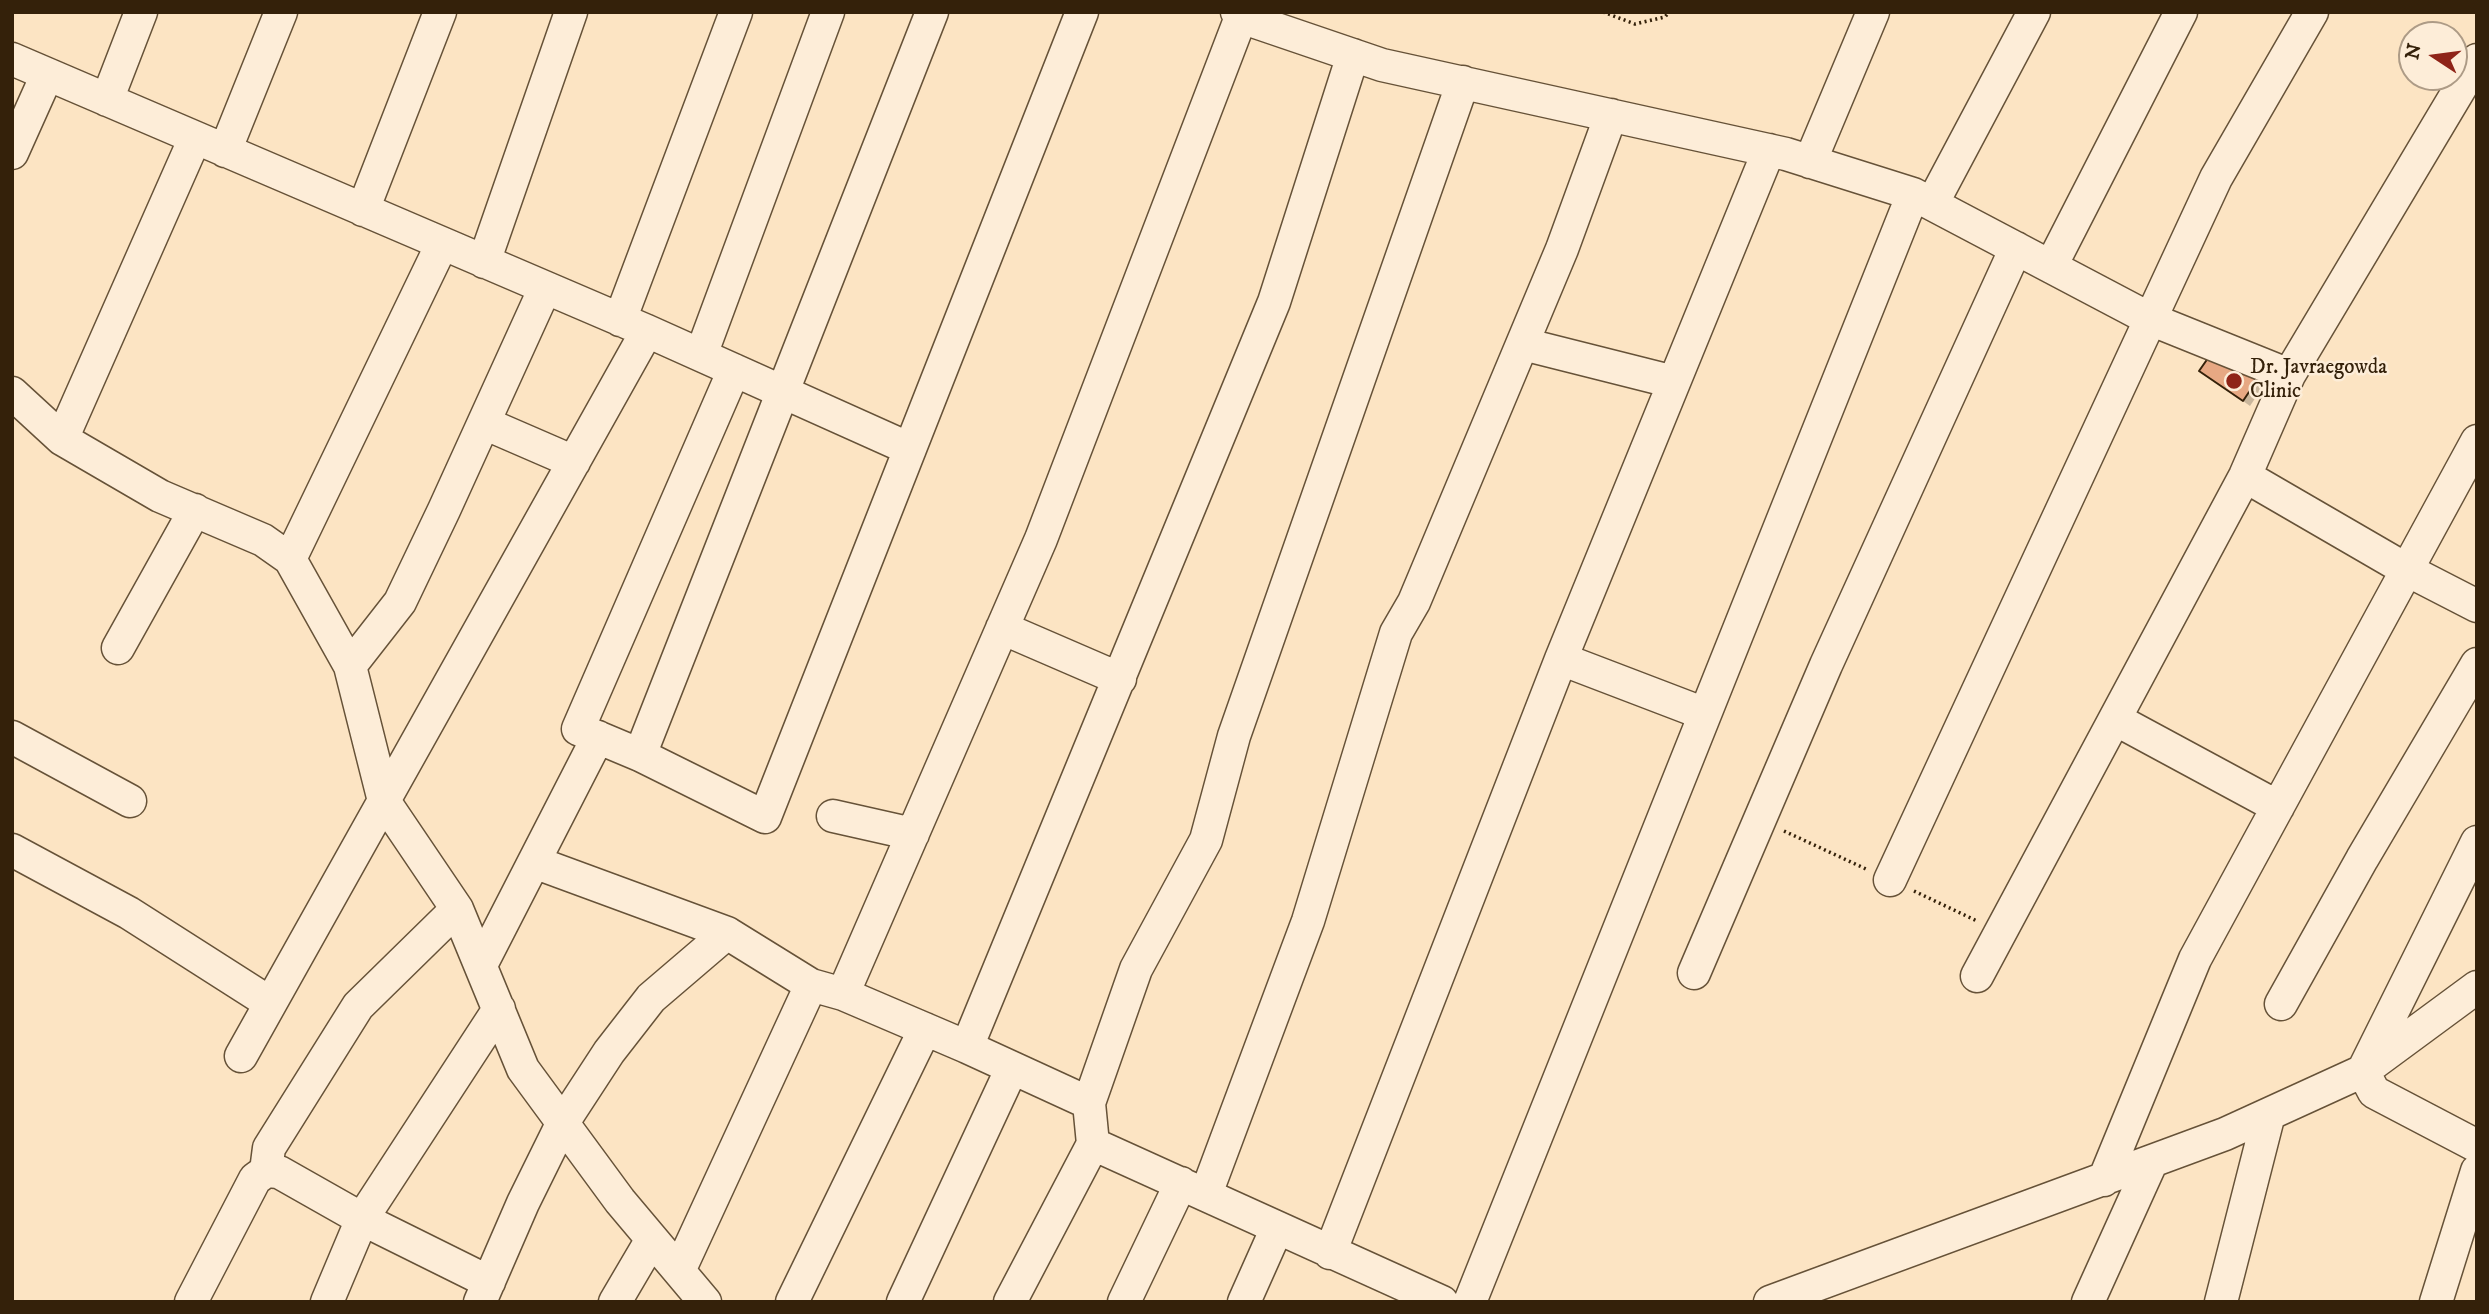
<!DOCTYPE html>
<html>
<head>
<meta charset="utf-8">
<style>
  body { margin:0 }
  #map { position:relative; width:2489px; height:1314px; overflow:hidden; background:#fce4c3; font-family:"IM FELL DW Pica",serif }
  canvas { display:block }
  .frame { position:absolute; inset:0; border:14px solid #34210a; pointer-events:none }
  .north { position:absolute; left:2398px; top:21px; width:70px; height:70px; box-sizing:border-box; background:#fdedd8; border:2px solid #ad9b86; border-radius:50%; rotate:283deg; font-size:19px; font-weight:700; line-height:28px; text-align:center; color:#34210a }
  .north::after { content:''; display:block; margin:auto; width:24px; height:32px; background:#8f2418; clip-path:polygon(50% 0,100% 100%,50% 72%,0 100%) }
</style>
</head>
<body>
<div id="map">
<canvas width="2489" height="1314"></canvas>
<div class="frame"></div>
<div class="north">N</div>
</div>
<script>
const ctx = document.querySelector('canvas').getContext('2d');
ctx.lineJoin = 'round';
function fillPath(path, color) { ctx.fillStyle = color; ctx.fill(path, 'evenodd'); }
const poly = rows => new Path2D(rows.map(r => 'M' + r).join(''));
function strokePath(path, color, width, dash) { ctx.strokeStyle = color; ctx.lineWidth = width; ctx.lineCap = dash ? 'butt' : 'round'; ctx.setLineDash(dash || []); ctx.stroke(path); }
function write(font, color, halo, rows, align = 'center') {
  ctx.font = font + ' "IM FELL DW Pica",serif'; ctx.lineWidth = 5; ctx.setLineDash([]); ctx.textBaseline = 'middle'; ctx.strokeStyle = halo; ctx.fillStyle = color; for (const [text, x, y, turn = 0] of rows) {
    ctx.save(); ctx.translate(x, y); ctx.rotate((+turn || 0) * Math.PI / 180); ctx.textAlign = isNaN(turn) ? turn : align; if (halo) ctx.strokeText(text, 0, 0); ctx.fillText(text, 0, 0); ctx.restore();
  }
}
const shadow = poly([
  [2213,353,2262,388,2250,406,2201,371]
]);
const building = poly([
  [2213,351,2257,380,2243,401,2199,371,2213,351]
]);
const path = poly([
  [1603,12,1635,24,1665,17,1669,12],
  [1784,831,1866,869],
  [1914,891,1977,921]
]);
const minor = poly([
  [1237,12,1241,17,1382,65,1786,154,1913,194,2150,319,2289,375],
  [12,59,647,331,910,449],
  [107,100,141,12],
  [225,151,281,12],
  [12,153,47,75],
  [1810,162,1873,12],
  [1932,204,2034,12],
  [363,210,440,12],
  [484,262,571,12],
  [2051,266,2181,12],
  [620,320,736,12],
  [1523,344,1674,382],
  [701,355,828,12],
  [734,370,578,729,640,755,765,817,1082,12],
  [12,393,62,439,160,496,263,540,290,559,350,666,384,801,457,909,523,1069,620,1201,705,1302],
  [484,423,574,462],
  [62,439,195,138],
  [2245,476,2407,570,2477,606],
  [290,559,442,244],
  [1002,628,1120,679],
  [118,648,195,510],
  [1561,659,1705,714],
  [350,666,400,602,444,510,545,288],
  [2115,719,2278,807],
  [12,737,130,801],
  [640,755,932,12],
  [833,816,913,834],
  [2477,842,2363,1071,2374,1092,2477,1146],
  [12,850,129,913,270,1003],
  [534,862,727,933,811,985,843,994,967,1047,1089,1103,1093,1144,1442,1302],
  [1890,880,2216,178,2312,12],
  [481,965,598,737],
  [1694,973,1826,665,2016,248],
  [1977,976,2245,476,2289,375,2477,60],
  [843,994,1041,539,1241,17],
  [2281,1004,2362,859,2477,664],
  [967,1047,1274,302,1353,55],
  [241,1056,647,331],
  [1089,1103,1136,969,1206,840,1234,736,1463,82],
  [266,1171,269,1148,358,1006,457,909],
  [2104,1180,2195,959,2477,441],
  [1206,1194,1308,921,1396,633,1414,602,1562,249,1611,115],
  [1330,1253,1561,659,1769,150],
  [679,1271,811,985],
  [191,1302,255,1179,266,1171,279,1172,362,1219,489,1282],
  [327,1302,362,1219,499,1009],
  [480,1302,523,1203,562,1124,609,1052,651,998,727,933],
  [615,1302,652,1239],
  [792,1302,925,1029],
  [903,1302,1012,1068],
  [1010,1302,1093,1144],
  [1124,1302,1181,1183],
  [1244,1302,1277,1228],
  [1470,1302,1913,194],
  [1770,1302,2225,1134,2363,1071,2477,987],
  [2088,1302,2151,1163],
  [2221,1302,2269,1114],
  [2436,1302,2477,1171]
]);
const markers = [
  [2234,381,9,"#8f2418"]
];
const poiNames = [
  ["Dr. Javraegowda",2250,369],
  ["Clinic",2250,393]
];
fillPath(shadow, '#0003');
fillPath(building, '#e7a883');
strokePath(building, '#34210a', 2);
strokePath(minor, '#665238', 35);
strokePath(path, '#34210a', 3.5, [2, 3.5]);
strokePath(minor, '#fdedd8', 32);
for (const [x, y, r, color] of markers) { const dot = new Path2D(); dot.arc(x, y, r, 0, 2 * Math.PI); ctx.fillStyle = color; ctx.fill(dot); strokePath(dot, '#fdedd8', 2.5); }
write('21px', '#34210a', '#fdedd8', poiNames, 'left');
</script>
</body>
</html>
